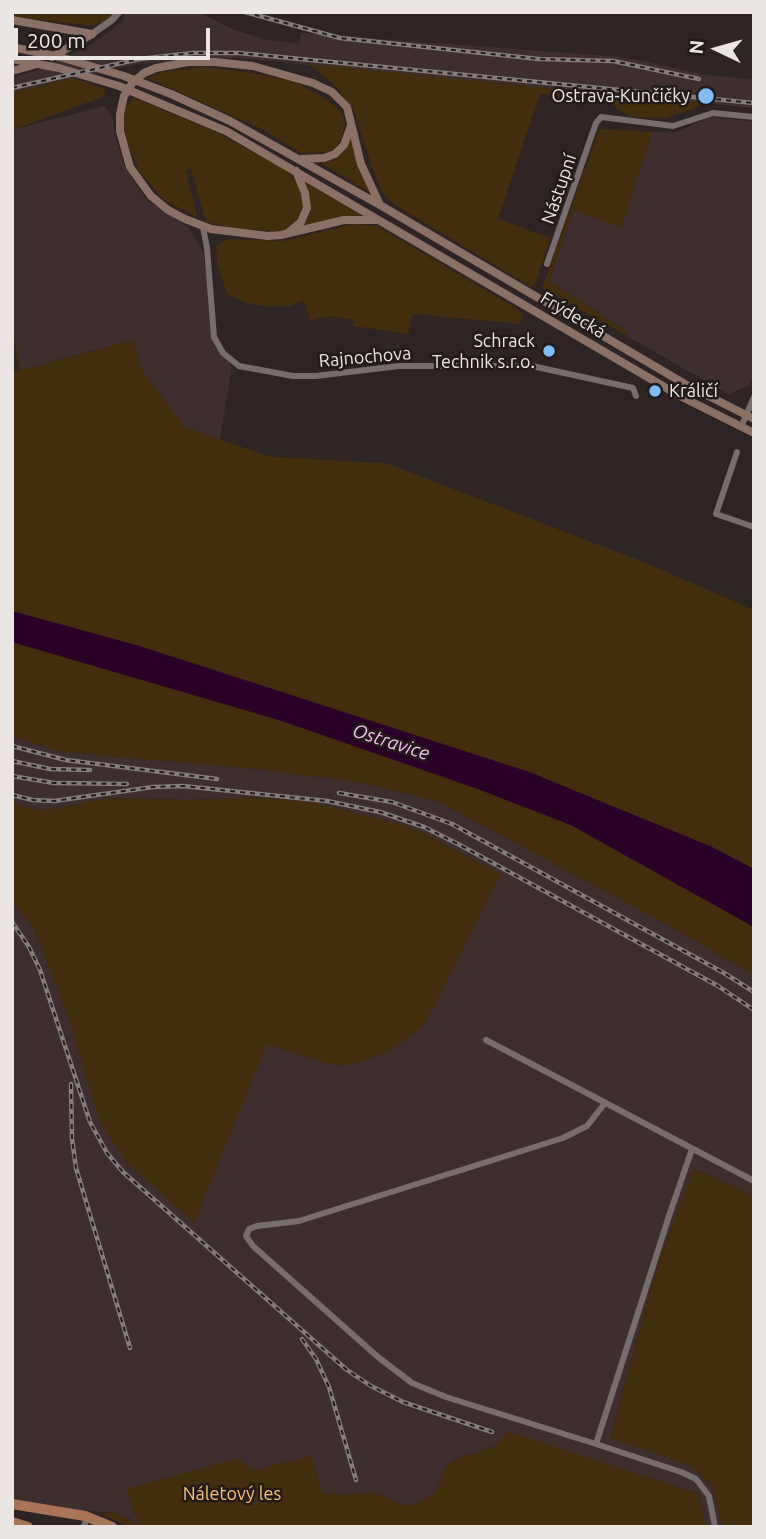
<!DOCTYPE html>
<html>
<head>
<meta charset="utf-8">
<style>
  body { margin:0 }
  #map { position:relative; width:766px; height:1539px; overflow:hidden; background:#2d2423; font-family:Ubuntu,sans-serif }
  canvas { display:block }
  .frame { position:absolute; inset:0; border:14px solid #ebe5e4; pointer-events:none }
  .north { position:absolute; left:682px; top:14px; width:70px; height:70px; -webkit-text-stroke:5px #231a1a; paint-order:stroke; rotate:275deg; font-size:19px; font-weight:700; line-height:28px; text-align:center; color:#ebe5e4 }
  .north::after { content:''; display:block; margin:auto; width:24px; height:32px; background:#ebe5e4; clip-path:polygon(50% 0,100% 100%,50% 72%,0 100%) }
  .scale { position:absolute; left:14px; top:28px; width:196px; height:32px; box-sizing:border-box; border:4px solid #ebe5e4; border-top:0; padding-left:9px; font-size:21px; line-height:24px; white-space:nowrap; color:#ebe5e4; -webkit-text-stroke:5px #231a1a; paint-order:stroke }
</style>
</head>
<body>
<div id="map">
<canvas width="766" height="1539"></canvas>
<div class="frame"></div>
<div class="north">N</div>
<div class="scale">200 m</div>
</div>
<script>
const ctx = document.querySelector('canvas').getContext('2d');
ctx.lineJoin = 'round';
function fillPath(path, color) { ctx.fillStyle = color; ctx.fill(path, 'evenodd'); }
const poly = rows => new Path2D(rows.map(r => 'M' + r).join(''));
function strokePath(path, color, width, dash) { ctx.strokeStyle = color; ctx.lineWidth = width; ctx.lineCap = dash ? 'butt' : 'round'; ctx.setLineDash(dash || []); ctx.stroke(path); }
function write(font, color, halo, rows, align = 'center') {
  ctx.font = font + ' Ubuntu,sans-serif'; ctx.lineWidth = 5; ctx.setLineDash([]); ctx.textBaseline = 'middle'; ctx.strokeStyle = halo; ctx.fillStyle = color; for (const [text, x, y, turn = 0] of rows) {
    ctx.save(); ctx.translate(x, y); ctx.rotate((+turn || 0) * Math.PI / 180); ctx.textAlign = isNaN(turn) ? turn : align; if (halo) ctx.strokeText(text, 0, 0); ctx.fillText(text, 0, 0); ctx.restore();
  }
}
const built = poly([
  [125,12,199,12,232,29,264,39,299,44,301,33,622,57,703,74,754,80,754,108,238,58,194,59,137,64,12,93,12,77,38,70,91,45,122,22],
  [104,106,112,115,115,135,124,164,134,182,147,200,189,228,203,251,213,329,232,368,220,440,183,427,142,370,110,346,21,370,12,331,12,130],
  [709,117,754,121,754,373,750,385,728,394,627,336,628,332,549,281,574,210,621,227,652,132,677,132],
  [12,737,64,752,247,768,357,782,437,801,662,922,754,975,754,1196,695,1169,660,1257,610,1437,686,1464,711,1483,723,1527,706,1527,699,1493,496,1446,453,1460,445,1469,436,1491,418,1503,405,1506,373,1492,347,1495,323,1493,311,1456,254,1470,127,1489,139,1524,116,1513,75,1510,12,1499,12,902,33,926,68,1017,258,797,190,800,112,798,40,811,12,802]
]);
const green = poly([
  [12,12,114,12,108,20,92,26,12,16],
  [309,64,706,104,666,118,630,117,598,95,597,99,540,94,498,219,551,238,535,284,531,287,392,203,382,192,375,176,353,108,333,84],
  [201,67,240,71,291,80,321,96,341,111,345,122,342,138,334,149,326,152,301,153,260,128,147,78,164,72],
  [73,78,106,89,103,97,12,130,12,93],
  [134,98,212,130,286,170,298,183,303,198,303,210,297,222,286,230,275,231,241,229,206,222,191,168,186,170,197,217,164,200,139,171,122,129,124,108],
  [599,129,652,132,621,228,574,210,549,281,629,333,627,336,542,288],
  [351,138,360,172,371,193,321,163,336,159,347,149],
  [305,182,361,215,333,219,300,229,309,217,310,204],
  [354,224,377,226,516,308,523,316,520,324,413,314,408,334,353,326,353,320,328,316,310,321,304,300,289,306,271,307,247,303,228,295,217,265,216,245,229,239,282,241],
  [12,331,22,370,133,340,142,370,184,427,272,457,386,463,646,563,754,610,754,869,712,847,529,772,174,657,12,611,12,372,19,370],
  [12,642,279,720,478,789,570,825,754,927,754,975,662,922,437,801,357,782,247,768,64,752,12,737],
  [259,797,317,803,397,823,422,832,501,874,425,1023,407,1039,385,1053,364,1061,344,1066,325,1063,267,1044,194,1223,126,1162,100,1122,68,1017,33,926,12,902,12,802,40,811,112,798,190,800],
  [694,1169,754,1196,754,1527,723,1527,711,1483,686,1464,610,1438,660,1257],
  [507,1431,699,1494,706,1527,128,1527,100,1513,116,1513,138,1524,126,1489,238,1458,254,1470,311,1456,323,1493,347,1495,373,1492,405,1506,418,1503,436,1491,445,1468,453,1460,496,1446]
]);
const water = poly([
  [12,611,136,645,529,772,712,847,754,869,754,927,571,825,478,789,279,720,12,642]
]);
const minor = poly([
  [203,227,207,248,214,337,223,353,239,366,293,376,316,376,399,366,532,366,633,388,636,396],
  [547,264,596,123,601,117,673,126,713,113,754,117],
  [741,427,754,397],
  [737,452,716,514,754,527],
  [486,1040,754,1181],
  [692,1149,669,1216,596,1444,681,1472,696,1479,709,1496,715,1527],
  [596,1444,446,1397,412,1383,378,1357,253,1246,246,1236,249,1229,257,1226,299,1221,563,1138,587,1126,605,1103],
  [84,1527,85,1523]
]);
const tertiary = poly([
  [92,34,112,20,119,12]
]);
const secondary = poly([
  [12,20,92,34],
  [12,47,60,57,124,76,171,94,230,121,380,205,685,384,754,419],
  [52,57,92,34],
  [12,59,59,68,119,86,226,131,680,396,754,433],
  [12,71,37,64],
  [302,159,324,158,335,154,344,145,351,126],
  [376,220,344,220,281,235,268,236,211,229,185,219,168,210,151,196,130,167,120,131,120,114,124,96,133,82,144,73,156,68,188,62,215,62,253,66,313,83,332,92,347,107,361,164,380,205],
  [289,232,301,222,307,208,305,193,296,171]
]);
const trunk = poly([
  [12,1504,85,1516,112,1527],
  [12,1522,28,1527]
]);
const rail = poly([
  [245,12,340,38,539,59,613,61,699,79],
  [12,88,139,59,193,53,239,53,754,103],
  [12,746,66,760,217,779],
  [12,761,50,769,90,770],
  [12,776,54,783,127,784],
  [339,793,392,802,452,824,724,973,754,992],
  [12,795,33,800,54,801,153,787,183,786,327,801,380,812,424,827,460,845,718,986,754,1010],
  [12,922,29,947,40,970,90,1122,107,1153,123,1172,347,1370,371,1386,403,1402,492,1432],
  [71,1084,72,1139,76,1168,130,1348],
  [302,1339,316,1359,329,1387,356,1480]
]);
const markers = [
  [706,96,9,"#7ebdf9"],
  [549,351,7,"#7ebdf9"],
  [655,391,7,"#7ebdf9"]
];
const poiNames = [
  ["Ostrava-Kunčičky",690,96],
  ["Schrack",535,341],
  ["Technik s.r.o.",535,362],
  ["Králičí",669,391,"left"]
];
const streetNames = [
  ["Nástupní",559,189,-71],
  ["Frýdecká",573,315,31],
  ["Rajnochova",365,357,-5]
];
const parkNames = [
  ["Náletový les",232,1494]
];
const waterNames = [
  ["Ostravice",391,742,18]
];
fillPath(built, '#3e2f2e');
fillPath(green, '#422d0c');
fillPath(water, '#290129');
strokePath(minor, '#776d6c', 6);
strokePath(tertiary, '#776d6c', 7);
strokePath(secondary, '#8a7065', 8);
strokePath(trunk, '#aa7459', 10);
strokePath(rail, '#847d7c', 4.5);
strokePath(rail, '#231a1a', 2, [5]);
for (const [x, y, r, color] of markers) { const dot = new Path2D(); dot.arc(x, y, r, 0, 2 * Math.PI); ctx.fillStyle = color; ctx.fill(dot); strokePath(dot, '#231a1a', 2.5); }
write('18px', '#ebe5e4', '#231a1a', poiNames, 'right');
write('18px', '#ebe5e4', '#231a1a', streetNames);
write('18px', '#f7c276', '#231a1a', parkNames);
write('italic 19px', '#ffbbfb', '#231a1a', waterNames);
</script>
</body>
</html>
